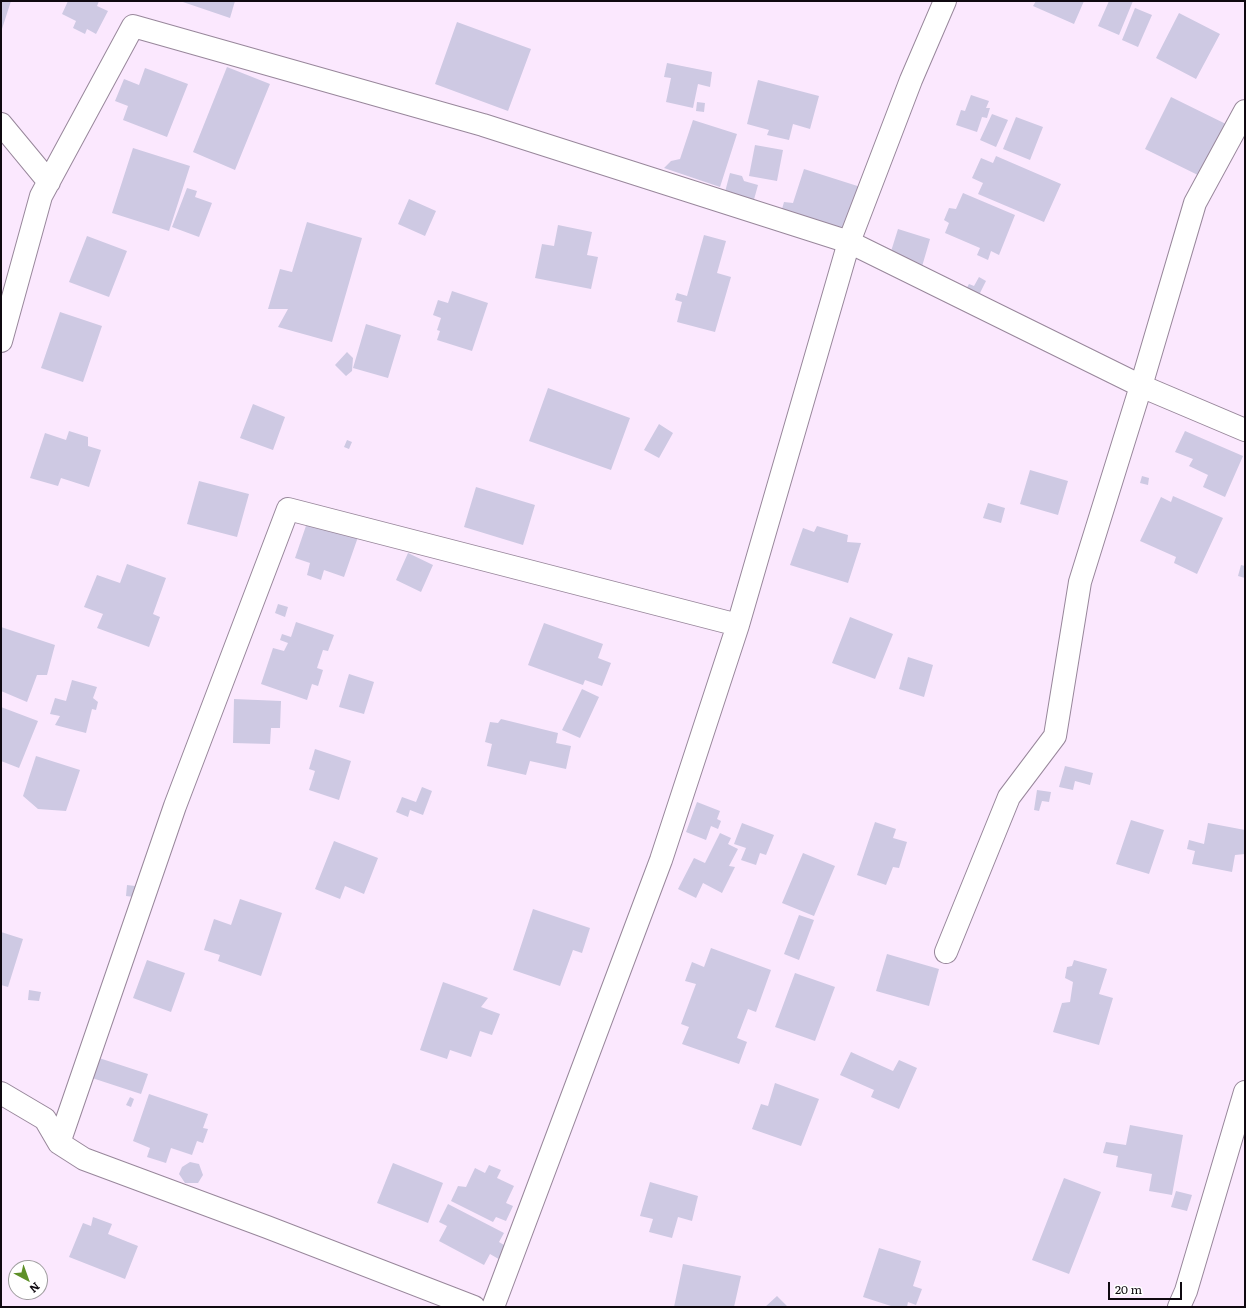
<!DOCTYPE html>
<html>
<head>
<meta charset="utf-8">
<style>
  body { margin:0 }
  #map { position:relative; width:1246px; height:1308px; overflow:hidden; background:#fbe8fe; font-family:Literata,serif }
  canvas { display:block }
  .frame { position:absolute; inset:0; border:2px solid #0f0910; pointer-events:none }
  .north { position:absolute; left:8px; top:1260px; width:40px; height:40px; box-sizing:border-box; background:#fff; border:1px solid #9f9d9f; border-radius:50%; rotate:139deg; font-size:11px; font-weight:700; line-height:16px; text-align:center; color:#0f0910 }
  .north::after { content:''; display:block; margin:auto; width:14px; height:18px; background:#5e9028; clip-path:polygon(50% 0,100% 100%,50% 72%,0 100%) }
  .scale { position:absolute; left:1108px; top:1282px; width:74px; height:18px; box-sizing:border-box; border:2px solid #0f0910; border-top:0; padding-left:5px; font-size:12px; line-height:14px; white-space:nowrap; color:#0f0910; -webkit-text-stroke:3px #fff; paint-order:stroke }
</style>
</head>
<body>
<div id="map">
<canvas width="1246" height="1308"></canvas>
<div class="frame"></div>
<div class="north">N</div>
<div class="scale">20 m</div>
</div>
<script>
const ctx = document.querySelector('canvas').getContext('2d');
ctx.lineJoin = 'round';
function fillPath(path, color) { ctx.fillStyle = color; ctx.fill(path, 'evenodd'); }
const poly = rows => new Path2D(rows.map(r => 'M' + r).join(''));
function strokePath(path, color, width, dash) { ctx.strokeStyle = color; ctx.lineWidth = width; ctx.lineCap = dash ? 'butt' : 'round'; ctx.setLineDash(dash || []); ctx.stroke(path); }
const building = poly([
  [1,1,11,1,1,32],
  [68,1,99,1,97,6,108,11,96,34,87,29,85,34,73,28,76,21,62,14],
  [180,1,235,1,230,18],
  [1036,1,1084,1,1074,24,1033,6],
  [1109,1,1133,1,1119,35,1098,26],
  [1135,8,1152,15,1138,47,1122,40],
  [1179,13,1220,34,1196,79,1156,58],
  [457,22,531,49,508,111,435,84],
  [667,63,712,72,710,87,698,84,693,108,666,102,671,78,664,77],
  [227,67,270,84,235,170,193,152],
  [145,68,188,84,167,137,123,120,128,106,115,101,124,79,139,85],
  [758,80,819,96,810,129,793,124,789,140,767,135,769,130,747,124],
  [971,95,989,101,986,108,990,108,987,118,982,117,977,132,956,125,961,110,965,111],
  [1171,97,1234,128,1208,180,1145,149],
  [697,102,705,103,704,112,696,111],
  [992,114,1008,120,996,147,980,140],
  [1016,117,1043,127,1030,160,1003,149],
  [693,120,737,134,720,187,664,168,671,161,680,159],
  [755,145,783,150,777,181,749,176],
  [133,148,190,166,169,231,112,213],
  [996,156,1061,184,1044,222,978,194,983,183,972,178,981,158,993,163],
  [804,169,870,190,851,247,787,216,788,211,782,209,784,202,793,203],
  [730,173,742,176,744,181,758,185,750,214,721,207],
  [187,188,197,191,195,197,212,203,199,237,172,227],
  [963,193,1015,215,999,255,991,251,988,260,977,255,980,248,945,233,949,223,944,220,949,208,956,209],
  [409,199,436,211,425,236,398,224],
  [307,222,362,238,332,342,278,327,288,309,268,309,280,269,292,272],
  [558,225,592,232,587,255,598,257,591,289,535,278,542,244,554,246],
  [898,229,930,239,921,270,888,261],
  [704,235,726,241,717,273,731,277,715,332,677,322,682,302,675,300,677,293,687,296],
  [87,236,127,251,109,297,69,282],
  [979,277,986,281,973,307,960,300,969,284,974,286],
  [452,291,488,303,472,351,437,340,440,331,437,330,441,318,433,315,438,300,448,303],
  [60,312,102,326,83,382,41,368],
  [366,324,401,335,388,378,353,368],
  [347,352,353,358,352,371,346,376,335,365],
  [548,388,630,418,611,470,529,441],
  [253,404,285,417,273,450,240,438],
  [659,424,673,433,659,458,644,450],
  [69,431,88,437,88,446,101,450,89,487,61,478,58,486,30,478,45,433,66,440],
  [1185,431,1243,456,1225,497,1203,487,1208,475,1189,466,1193,459,1175,452],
  [347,440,352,442,349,449,344,447],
  [1030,470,1068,481,1058,515,1020,504],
  [1142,476,1149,478,1148,485,1140,483],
  [199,481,249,494,237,537,187,524],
  [476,487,535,505,523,545,464,527],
  [1173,496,1223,518,1197,574,1174,563,1176,557,1140,541,1161,497,1171,502],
  [988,503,1005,508,1001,523,983,518],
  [308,520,358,537,344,577,324,570,321,580,307,575,310,563,295,558],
  [817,526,848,535,847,542,861,543,848,583,790,565,803,528,814,532],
  [408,553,433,565,421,592,396,580],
  [127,564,166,578,153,614,160,617,149,647,97,628,103,614,84,607,97,575,120,583],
  [1241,565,1245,566,1245,578,1238,576],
  [278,604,288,607,285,617,275,613],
  [850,617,893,634,875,679,832,663],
  [296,622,334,635,328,651,323,650,317,668,323,670,318,686,312,684,307,700,261,684,273,648,284,651,288,643,280,640,282,634,291,637],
  [544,623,603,644,598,658,611,663,602,686,585,680,583,685,528,665],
  [1,627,55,645,47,675,37,675,27,702,1,691],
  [908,657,933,665,924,697,899,689],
  [349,674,374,682,364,714,339,707],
  [72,680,97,687,93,698,98,702,96,710,92,709,86,733,55,725,60,716,50,714,55,698,66,701],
  [582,689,599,697,580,738,562,730],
  [234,699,281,701,280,728,271,728,270,744,233,743],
  [1,707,38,721,19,768,1,761],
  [501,719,558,733,556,743,571,746,566,769,530,761,526,775,487,766,492,744,485,742,490,722,498,723],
  [315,749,351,761,339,800,309,790,315,771,309,769],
  [36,756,80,770,66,811,38,809,23,796],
  [1065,766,1093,773,1090,785,1075,781,1073,790,1059,787],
  [422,787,432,791,423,815,410,810,408,817,396,812,402,797,416,802],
  [1037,790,1051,792,1049,802,1042,801,1039,811,1034,810],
  [697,802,720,811,717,819,721,821,718,829,711,826,706,840,686,832],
  [1131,820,1164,830,1149,874,1116,864],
  [875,822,896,829,893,838,907,842,899,868,893,867,886,885,857,875],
  [742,823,774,835,766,855,760,853,756,865,741,860,746,848,734,844],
  [1208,823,1245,830,1245,854,1235,855,1232,872,1192,864,1195,851,1187,849,1189,840,1204,844],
  [720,833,731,838,728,844,738,849,729,866,735,867,722,893,703,883,696,898,678,889,694,858,705,863],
  [334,841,378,858,364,894,345,886,340,899,315,889],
  [803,853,835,866,814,916,782,903],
  [127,885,135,886,134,897,126,896],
  [240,899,282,913,261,976,218,961,220,955,204,950,214,919,231,925],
  [533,909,590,928,582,953,573,950,560,986,513,970],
  [799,915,814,920,799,960,784,954],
  [1,932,23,939,8,987,1,985],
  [711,948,771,970,756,1012,748,1009,737,1038,747,1042,739,1064,682,1044,689,1027,681,1024,696,984,685,981,692,962,704,967],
  [887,954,939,969,929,1006,876,991],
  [147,960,185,973,171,1012,133,998],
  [1074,960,1107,969,1099,994,1113,998,1099,1045,1053,1032,1062,1003,1070,1002,1073,982,1065,978,1067,967,1072,966],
  [795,973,835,987,815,1041,775,1027],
  [443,982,488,998,481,1007,500,1014,492,1035,480,1031,471,1057,450,1050,447,1059,420,1050],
  [29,990,41,992,39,1001,28,1000],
  [851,1052,893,1071,899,1060,917,1068,899,1109,871,1097,874,1090,840,1075],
  [96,1057,148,1074,141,1094,89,1077],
  [775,1083,819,1099,801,1146,752,1129,761,1104,768,1106],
  [149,1094,208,1114,203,1128,208,1129,203,1143,197,1141,192,1155,171,1148,166,1163,147,1157,150,1148,133,1141],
  [130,1097,134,1099,131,1107,126,1105],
  [1130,1125,1183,1135,1172,1195,1149,1191,1152,1174,1116,1167,1118,1156,1103,1153,1106,1142,1126,1145],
  [190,1162,199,1164,203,1175,198,1183,185,1183,179,1174,182,1167],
  [393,1163,443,1183,428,1223,377,1203],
  [489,1165,501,1170,497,1178,514,1186,506,1203,513,1206,506,1221,496,1217,493,1222,451,1201,458,1186,466,1187,475,1168,485,1173],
  [1064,1178,1101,1192,1069,1274,1032,1260],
  [650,1182,698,1196,692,1221,678,1217,672,1238,649,1232,653,1219,640,1216],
  [1176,1191,1192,1195,1187,1211,1171,1207],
  [448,1204,504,1233,499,1242,509,1248,502,1261,490,1254,484,1265,439,1241,447,1226,439,1222],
  [93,1217,112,1224,108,1234,138,1246,125,1279,69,1257,83,1223,91,1226],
  [879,1248,921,1261,913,1286,922,1289,916,1305,908,1302,907,1307,894,1307,863,1297],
  [683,1264,741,1276,734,1307,674,1307],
  [777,1296,788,1307,765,1307]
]);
const street = poly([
  [1,124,49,182],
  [1,341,41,196,133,26,483,125,849,242,1141,386,1245,430],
  [946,952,1009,797,1055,736,1080,582,1141,386,1195,203,1245,111],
  [1,1093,45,1119,59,1143,84,1159,267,1227,474,1307],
  [59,1143,175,806,288,509,738,625],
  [493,1307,661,860,738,625,849,242,911,80,945,1],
  [1179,1307,1186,1291,1245,1092]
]);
fillPath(building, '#cec9e3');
strokePath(street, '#98879b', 24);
strokePath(street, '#fff', 22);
</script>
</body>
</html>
